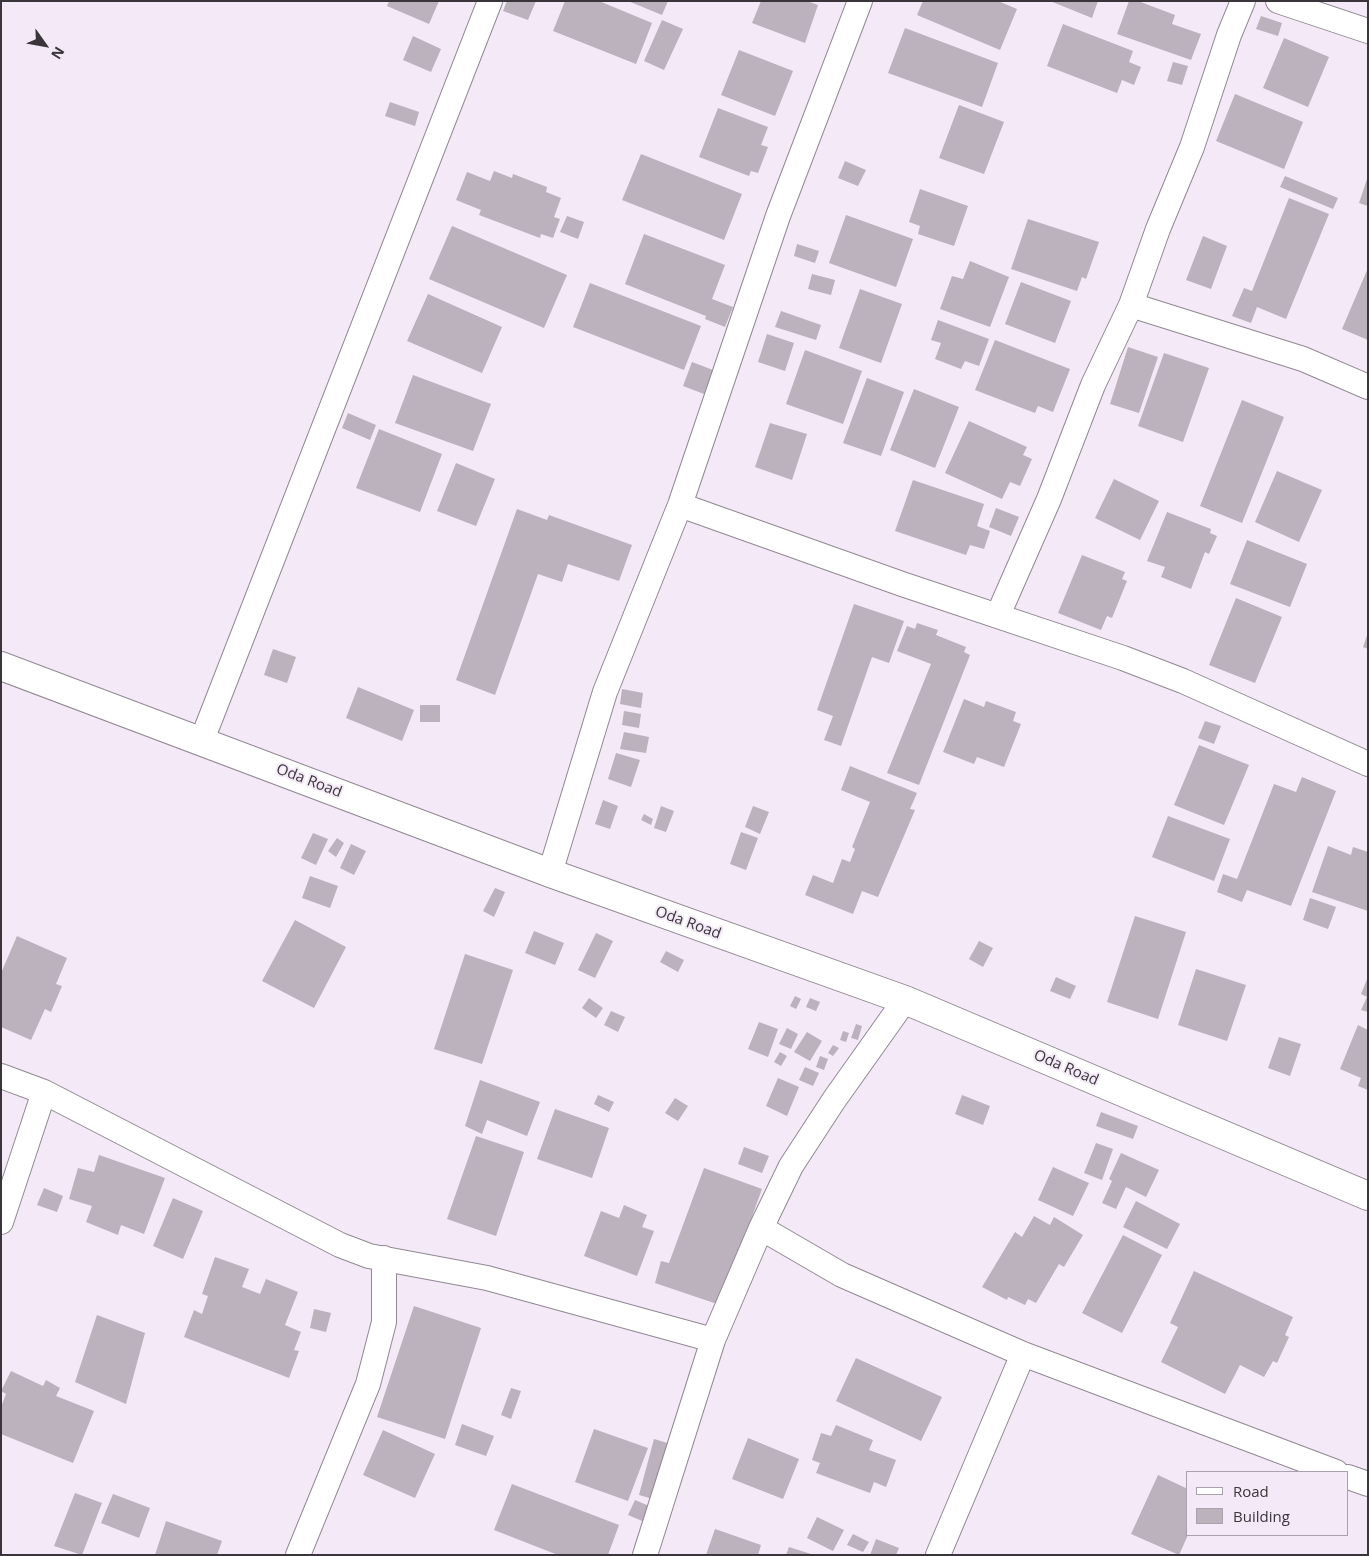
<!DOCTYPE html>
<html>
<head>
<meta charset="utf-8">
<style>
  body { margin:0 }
  #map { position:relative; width:1369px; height:1556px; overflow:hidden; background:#f4e9f6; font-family:"Open Sans",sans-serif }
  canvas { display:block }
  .frame { position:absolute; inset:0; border:2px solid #39353a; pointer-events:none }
  .legend { position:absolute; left:1186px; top:1471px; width:162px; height:65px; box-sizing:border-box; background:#f4e9f6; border:1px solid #a9a1ab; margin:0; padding:6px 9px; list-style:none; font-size:15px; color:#39353a }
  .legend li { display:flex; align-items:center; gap:10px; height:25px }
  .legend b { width:25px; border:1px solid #a9a1ab }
  .north { position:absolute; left:20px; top:20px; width:50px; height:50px; -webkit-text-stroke:4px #f4e9f6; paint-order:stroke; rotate:122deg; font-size:14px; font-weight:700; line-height:20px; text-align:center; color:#39353a }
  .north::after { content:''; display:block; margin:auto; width:18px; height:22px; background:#39353a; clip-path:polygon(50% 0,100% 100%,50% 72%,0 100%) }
</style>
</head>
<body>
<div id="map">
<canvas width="1369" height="1556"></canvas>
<div class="frame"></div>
<ul class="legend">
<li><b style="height:6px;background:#fff"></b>Road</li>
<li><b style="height:14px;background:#bbb2bd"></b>Building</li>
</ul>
<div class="north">N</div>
</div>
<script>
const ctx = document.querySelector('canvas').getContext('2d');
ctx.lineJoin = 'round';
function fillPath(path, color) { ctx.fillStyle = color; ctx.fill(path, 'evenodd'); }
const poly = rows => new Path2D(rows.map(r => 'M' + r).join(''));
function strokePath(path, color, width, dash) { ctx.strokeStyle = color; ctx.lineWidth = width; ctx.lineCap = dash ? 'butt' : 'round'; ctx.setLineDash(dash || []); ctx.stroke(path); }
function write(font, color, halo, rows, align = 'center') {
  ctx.font = font + ' "Open Sans",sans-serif'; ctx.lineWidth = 4; ctx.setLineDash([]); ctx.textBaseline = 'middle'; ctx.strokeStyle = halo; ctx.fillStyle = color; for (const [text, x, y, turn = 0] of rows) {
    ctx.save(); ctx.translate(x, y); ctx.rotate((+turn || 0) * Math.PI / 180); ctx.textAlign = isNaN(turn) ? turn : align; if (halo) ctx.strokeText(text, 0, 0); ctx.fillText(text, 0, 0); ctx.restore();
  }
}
const building = poly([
  [389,1,439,1,429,24,387,6],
  [507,1,536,1,528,20,503,11],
  [565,1,599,1,652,23,636,64,553,31],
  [628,1,668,1,662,15],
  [761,1,807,1,818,5,805,43,752,23],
  [923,1,998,1,1017,9,1000,50,917,15],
  [1050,1,1098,1,1092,18],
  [1129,1,1138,1,1175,15,1172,24,1201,34,1191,60,1117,34],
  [1261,16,1282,23,1278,36,1256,29],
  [662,20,683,29,664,70,644,61],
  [1063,24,1133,51,1129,62,1141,67,1134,85,1122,80,1117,93,1047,66],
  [905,28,998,63,982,107,888,73],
  [413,36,441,49,431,72,403,60],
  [1284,38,1329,57,1308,107,1263,88],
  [739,50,793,71,775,116,721,95],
  [1173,62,1188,66,1182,85,1167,81],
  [1235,94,1303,122,1284,169,1216,141],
  [390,102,419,112,415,126,385,116],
  [959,105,1004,122,984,174,939,158],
  [718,108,768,127,761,145,768,147,758,173,751,171,749,176,699,157],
  [641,154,742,194,724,240,622,200],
  [845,161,866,170,858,186,838,178],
  [494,171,512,178,513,174,547,187,546,192,561,198,554,217,560,219,553,238,541,234,540,238,479,215,481,210,456,200,467,172,490,181],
  [1285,176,1338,198,1333,209,1280,187],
  [1367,179,1368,179,1368,206,1359,203],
  [920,189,968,206,954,246,918,234,920,226,909,222],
  [1289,198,1329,214,1286,319,1257,307,1251,323,1232,316,1244,288,1252,291],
  [846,215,913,239,896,287,829,263],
  [567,216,584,222,578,239,560,232],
  [1028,219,1099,242,1086,279,1082,277,1077,291,1011,269],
  [452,226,567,275,544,328,429,279],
  [644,234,725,265,712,299,733,307,725,327,705,319,706,316,625,284],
  [1203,236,1227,246,1211,289,1186,280],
  [797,244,819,251,815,263,794,256],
  [970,261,1009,277,990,327,940,309,952,276,963,279],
  [1368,268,1368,340,1342,329],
  [812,274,835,280,831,295,808,289],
  [1021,282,1071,301,1055,343,1005,324],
  [590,283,701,326,684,370,573,327],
  [860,289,902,304,881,363,839,348],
  [428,294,502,327,482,373,407,341],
  [781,311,821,325,816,340,775,327],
  [938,320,989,339,979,366,965,361,961,369,935,359,941,343,931,340],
  [767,334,794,343,785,371,758,362],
  [995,340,1070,369,1053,412,1038,406,1035,413,975,390],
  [1128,347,1158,357,1139,413,1110,404],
  [805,350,862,371,843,424,786,404],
  [1164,353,1209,368,1183,442,1138,426],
  [692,362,713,370,704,394,683,386],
  [413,375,491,404,473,451,395,423],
  [867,378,904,392,881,456,843,443],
  [914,389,959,407,935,468,890,450],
  [1242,400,1284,417,1242,523,1200,506],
  [348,413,376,425,370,440,342,428],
  [969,421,1027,447,1023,455,1032,459,1020,486,1010,482,1002,499,945,473],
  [770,423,807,434,792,480,755,467],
  [379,429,442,454,420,512,356,488],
  [456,463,495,479,476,526,437,511],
  [1277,471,1322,490,1299,542,1255,522],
  [1114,479,1159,501,1140,540,1095,518],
  [913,480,984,504,977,526,990,531,984,549,970,545,966,555,895,531],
  [996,508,1019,517,1011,536,989,527],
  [517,509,547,520,549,515,632,545,619,581,568,564,562,582,538,574,495,695,456,680],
  [1167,512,1211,529,1210,533,1217,536,1209,554,1205,552,1191,589,1161,577,1165,567,1147,561],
  [1247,540,1307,564,1290,607,1230,584],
  [1082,555,1125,572,1122,579,1127,581,1112,618,1107,616,1101,630,1058,613],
  [1236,598,1282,617,1255,683,1209,665],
  [854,604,904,621,889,663,872,657,841,746,824,740,833,716,817,710],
  [917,623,938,630,936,635,966,647,964,652,970,655,919,785,887,773,931,664,897,651,907,626,915,629],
  [1368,633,1368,649,1363,647],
  [273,649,296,657,287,683,264,675],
  [358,687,414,710,402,741,346,718],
  [622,689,643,693,641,708,620,704],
  [964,699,984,707,986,701,1016,712,1013,721,1021,724,1004,767,977,757,974,764,943,752],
  [420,705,440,705,440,722,420,722],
  [624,711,641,714,639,728,622,725],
  [1205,721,1221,726,1214,744,1198,738],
  [624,732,649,737,646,753,620,749],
  [1199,745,1249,765,1224,825,1174,805],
  [616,753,640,760,631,787,608,779],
  [850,766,917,793,910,809,915,810,878,897,862,891,853,914,805,895,813,875,833,883,842,859,850,862,855,849,852,847,870,802,841,790],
  [1302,777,1336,791,1291,906,1247,890,1242,902,1217,892,1223,874,1237,879,1274,784,1296,792],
  [603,800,618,806,610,829,595,824],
  [661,806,674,811,666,832,654,828],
  [753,806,769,812,760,834,745,827],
  [644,814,653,819,651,825,641,820],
  [1168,816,1230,839,1214,881,1152,857],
  [741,832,758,838,746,870,730,864],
  [313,833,328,839,316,865,301,858],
  [337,838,344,843,336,857,328,851],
  [351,844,366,851,354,875,340,868],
  [1328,846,1351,855,1353,847,1368,852,1368,911,1312,892],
  [310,876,338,886,330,908,302,898],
  [495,888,505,892,494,917,483,911],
  [1310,898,1336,907,1328,929,1303,920],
  [1135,916,1186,932,1158,1019,1107,1002],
  [295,920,346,947,314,1008,262,981],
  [534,931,564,943,555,965,525,953],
  [596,933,613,941,595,978,578,970],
  [17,936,67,958,56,984,62,986,51,1012,45,1009,31,1040,1,1027,1,973],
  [979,941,993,948,983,967,969,959],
  [666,951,684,960,678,972,660,962],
  [465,954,513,970,482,1064,434,1049],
  [1196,969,1246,985,1227,1041,1178,1025],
  [1056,977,1076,986,1070,999,1050,991],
  [1368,977,1368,1012,1361,1010,1367,997,1361,994],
  [795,996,801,999,796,1009,790,1006],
  [589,998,603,1008,596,1018,582,1008],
  [810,998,820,1002,816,1011,806,1007],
  [611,1011,625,1017,618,1032,604,1025],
  [759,1022,778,1029,768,1057,748,1049],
  [856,1024,862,1026,858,1040,851,1038],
  [1358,1025,1368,1030,1368,1090,1358,1086,1361,1078,1340,1069],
  [787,1028,798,1034,791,1049,779,1044],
  [843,1031,849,1033,846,1042,840,1040],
  [807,1032,822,1041,810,1061,794,1052],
  [1279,1037,1301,1044,1290,1076,1268,1068],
  [833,1045,839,1048,833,1056,828,1053],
  [780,1052,787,1056,781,1066,774,1062],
  [820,1056,828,1059,824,1070,816,1067],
  [805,1067,819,1073,813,1086,799,1080],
  [778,1078,799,1087,787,1116,766,1106],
  [480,1080,540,1102,527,1136,487,1120,482,1134,465,1126],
  [598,1095,614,1102,609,1112,594,1104],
  [962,1095,990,1106,983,1125,955,1114],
  [675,1098,688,1106,678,1121,665,1113],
  [555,1109,609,1128,592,1178,537,1159],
  [1101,1112,1138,1126,1133,1139,1096,1126],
  [476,1136,524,1152,496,1236,447,1219],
  [1096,1143,1113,1149,1102,1180,1084,1173],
  [744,1147,769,1156,762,1173,738,1164],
  [1121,1153,1159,1170,1146,1197,1126,1187,1116,1209,1102,1203,1112,1181,1109,1179],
  [99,1155,165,1178,144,1234,121,1225,118,1235,86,1222,92,1206,69,1199,78,1168,94,1172],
  [1053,1167,1089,1183,1073,1216,1038,1200],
  [704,1168,762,1189,720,1305,655,1283,661,1261,669,1263],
  [44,1188,63,1196,57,1212,37,1205],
  [173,1198,203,1211,183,1259,153,1246],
  [1136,1201,1180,1224,1167,1249,1123,1227],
  [624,1205,647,1215,642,1227,654,1231,637,1276,584,1256,601,1211,619,1218],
  [1034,1216,1050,1225,1054,1217,1083,1235,1064,1267,1059,1264,1036,1303,1028,1299,1025,1305,1008,1297,1007,1300,982,1287,1015,1232,1022,1237],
  [1123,1235,1162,1255,1122,1333,1082,1313],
  [215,1257,249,1269,242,1287,260,1294,266,1279,298,1292,285,1325,301,1332,294,1350,299,1351,289,1378,184,1337,194,1310,202,1314,208,1296,202,1294],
  [1194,1271,1293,1317,1285,1335,1289,1337,1277,1363,1273,1361,1264,1377,1240,1365,1225,1394,1161,1362,1178,1327,1170,1323],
  [414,1306,481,1328,445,1439,377,1417],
  [314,1309,331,1313,326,1332,310,1328],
  [97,1315,145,1333,126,1404,75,1382],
  [856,1358,942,1397,921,1441,836,1401],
  [11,1371,43,1386,46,1380,60,1388,56,1396,94,1411,73,1463,1,1434,1,1407,6,1394,1,1391],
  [511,1388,521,1391,511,1419,501,1415],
  [462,1424,494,1436,486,1456,455,1445],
  [836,1425,873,1440,869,1450,896,1460,886,1487,874,1482,870,1493,816,1473,820,1463,812,1460,821,1433,831,1436],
  [594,1429,648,1448,628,1501,575,1482],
  [383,1430,435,1454,415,1498,363,1475],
  [748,1438,799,1459,783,1499,732,1479],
  [654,1439,674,1445,660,1501,639,1495],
  [1158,1475,1188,1489,1188,1535,1179,1555,1131,1534],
  [512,1484,619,1525,608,1555,558,1555,494,1530],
  [75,1493,102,1503,82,1555,54,1546],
  [113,1494,150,1508,139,1538,101,1523],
  [635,1500,654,1508,647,1523,628,1515],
  [817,1517,844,1530,833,1551,807,1538],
  [166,1521,222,1541,217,1555,155,1555],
  [715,1529,761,1545,758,1555,706,1555],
  [853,1534,869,1542,863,1552,847,1545],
  [876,1539,899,1548,896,1555,870,1555],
  [789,1547,811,1554,811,1555,786,1555]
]);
const street = poly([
  [1278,1,1368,31],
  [1131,305,1303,359,1368,387],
  [680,505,902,584,1123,658,1183,681,1368,764],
  [998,615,1049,499,1093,385,1131,305,1158,229,1192,147,1229,35,1243,1],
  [202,740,490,1],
  [550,873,605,692,680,505,778,216,860,1],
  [1,1076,44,1092,340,1245,369,1256,487,1278,713,1340],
  [1,1222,44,1092],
  [761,1228,842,1275,1023,1354,1336,1472],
  [1348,1477,1368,1484],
  [298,1555,368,1384,384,1322,384,1258],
  [645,1555,713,1340,761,1228,791,1166,834,1100,905,1000],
  [938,1555,1023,1354]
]);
const secondary = poly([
  [1,666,550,873,905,1000,1368,1196]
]);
const streetNames = [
  ["Oda Road",309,781,21],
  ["Oda Road",688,923,20],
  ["Oda Road",1066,1068,23]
];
fillPath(building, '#bbb2bd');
strokePath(street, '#918893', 26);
strokePath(secondary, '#918893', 30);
strokePath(street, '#fff', 24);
strokePath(secondary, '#fff', 28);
write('15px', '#39353a', '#f4e9f6', streetNames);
</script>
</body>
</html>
